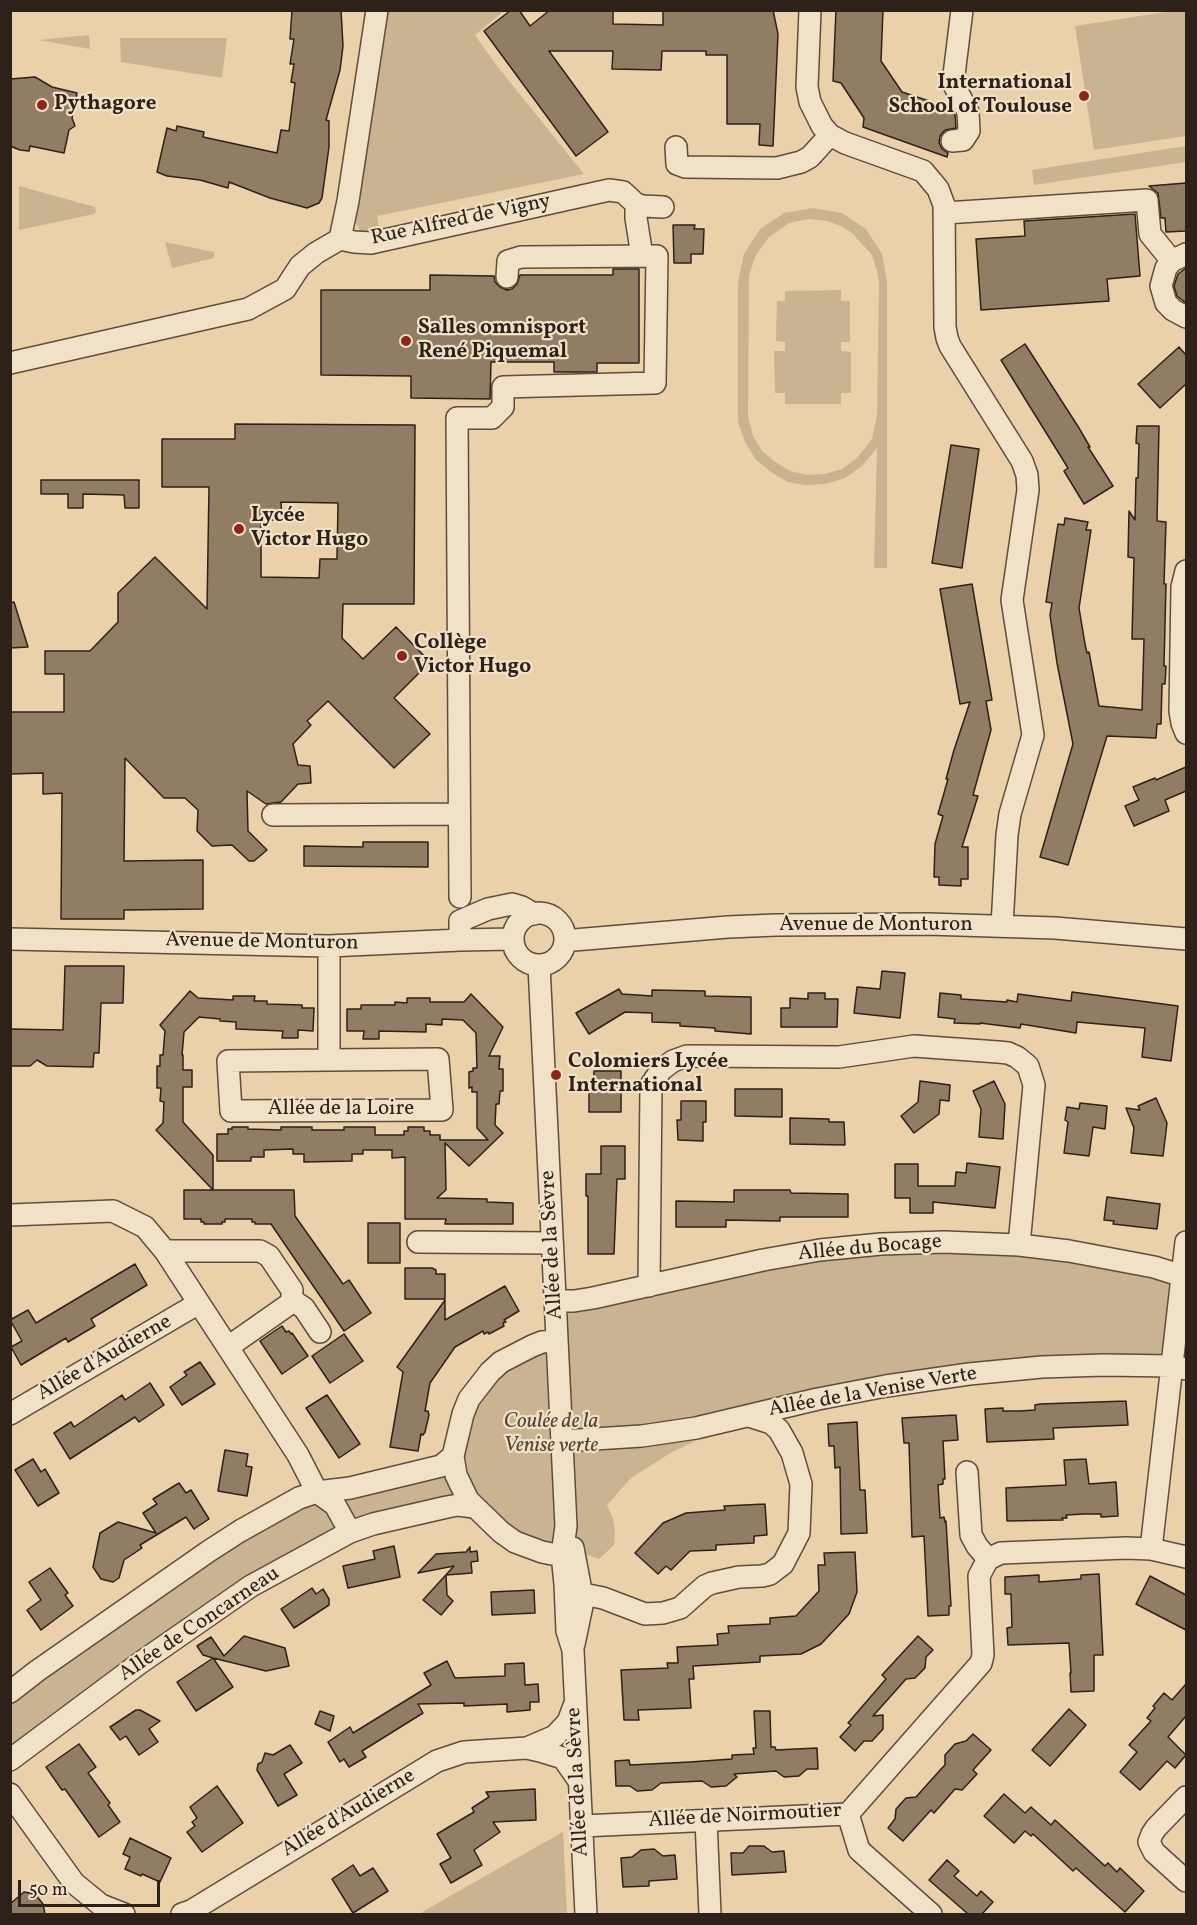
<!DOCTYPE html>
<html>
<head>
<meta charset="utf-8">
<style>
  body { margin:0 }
  #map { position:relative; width:1197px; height:1925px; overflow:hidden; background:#ead1a9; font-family:Vollkorn,serif }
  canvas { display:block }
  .frame { position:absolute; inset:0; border:12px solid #2e211a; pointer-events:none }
  .scale { position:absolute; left:18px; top:1880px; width:142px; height:27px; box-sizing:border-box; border:3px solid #2e211a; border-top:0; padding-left:8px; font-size:18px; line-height:21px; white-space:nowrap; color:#2e211a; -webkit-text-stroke:4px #f1e1c7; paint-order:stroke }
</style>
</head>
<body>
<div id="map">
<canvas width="1197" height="1925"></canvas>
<div class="frame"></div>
<div class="scale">50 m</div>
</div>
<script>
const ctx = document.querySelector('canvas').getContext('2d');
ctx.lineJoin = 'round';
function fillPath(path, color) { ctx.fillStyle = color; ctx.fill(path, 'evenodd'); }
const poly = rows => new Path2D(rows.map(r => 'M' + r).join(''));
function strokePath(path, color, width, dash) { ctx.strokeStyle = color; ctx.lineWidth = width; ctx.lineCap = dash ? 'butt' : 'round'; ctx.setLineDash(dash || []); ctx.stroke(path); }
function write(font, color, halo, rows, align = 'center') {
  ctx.font = font + ' Vollkorn,serif'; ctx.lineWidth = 4.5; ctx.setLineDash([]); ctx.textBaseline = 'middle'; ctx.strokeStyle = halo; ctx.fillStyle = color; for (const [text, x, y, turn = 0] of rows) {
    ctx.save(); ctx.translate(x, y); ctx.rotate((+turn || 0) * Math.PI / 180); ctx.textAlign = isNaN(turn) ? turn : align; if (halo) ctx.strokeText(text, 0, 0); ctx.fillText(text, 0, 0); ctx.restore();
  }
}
const green = poly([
  [388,11,504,11,475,35,497,66,584,174,377,216,380,232,373,234,361,233,356,222],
  [1172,11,1186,11,1186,136,1094,150,1075,26],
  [89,35,90,49,39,40],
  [120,38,227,38,222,78,121,62],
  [1186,146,1186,162,1034,185,1032,170],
  [19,186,95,207,96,212,94,214,19,230],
  [813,208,842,213,866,229,882,254,887,282,887,568,874,568,877,448,862,466,845,478,826,484,805,485,788,482,771,472,756,460,745,442,738,422,738,282,744,254,760,229,784,213],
  [808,219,827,221,841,226,852,233,872,255,877,271,879,283,877,416,872,439,857,458,842,469,825,474,807,475,790,471,774,461,762,451,753,436,748,416,749,275,756,255,769,237,789,223],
  [165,242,214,252,214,258,172,268],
  [841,290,841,301,850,301,850,342,841,342,841,351,851,352,851,393,841,393,841,404,785,404,785,393,775,393,774,351,785,351,785,342,776,341,777,301,785,301,785,291],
  [944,1242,1186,1277,1186,1369,1103,1365,748,1416,672,1452,631,1478,607,1505,613,1519,615,1532,614,1545,599,1559,552,1543,544,1544,525,1539,481,1506,350,1532,11,1760,11,1692,299,1498,433,1469,481,1383,557,1341,555,1301],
  [563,1832,567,1914,419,1914,471,1884]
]);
const building = poly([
  [292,10,341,10,343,46,340,70,326,120,329,121,329,147,322,198,319,203,307,208,270,198,229,182,228,188,200,180,167,176,157,172,167,128,176,131,177,126,204,132,203,137,277,153,281,130,289,131,295,83,291,82,294,64,290,64,294,39,290,39,292,10],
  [511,10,519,10,530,26,550,10,613,10,613,24,663,25,663,10,773,10,778,34,773,146,759,145,760,124,727,124,727,55,706,55,706,51,662,51,661,70,612,69,613,51,549,51,608,132,576,156,484,31,511,10],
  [836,10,883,10,881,61,902,92,950,108,949,111,955,115,956,128,945,130,940,136,939,143,942,149,948,153,947,157,863,127,864,118,841,83,833,81,836,10],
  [35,77,52,87,77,93,72,118,75,126,69,130,64,153,30,146,29,151,20,150,10,146,10,79,35,77],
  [1186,183,1186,231,1166,232,1165,218,1161,218,1158,193,1149,186,1186,183],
  [1135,214,1140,276,1107,279,1109,301,981,310,976,239,1025,236,1024,221,1135,214],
  [673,225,695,225,694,229,704,229,703,254,691,254,691,263,674,263,673,225],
  [1186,268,1186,303,1177,296,1174,286,1178,274,1186,268],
  [613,269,639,269,639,363,597,363,597,372,554,372,554,362,491,362,490,399,411,398,411,376,321,375,321,290,430,290,430,275,494,276,495,282,500,287,507,290,512,289,517,284,520,275,613,275,613,269],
  [1025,344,1079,428,1090,447,1088,447,1113,486,1084,504,1064,471,1068,468,1001,360,1025,344],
  [1179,347,1186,355,1186,384,1160,408,1138,384,1179,347],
  [235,424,415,425,414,604,343,604,342,638,363,659,396,627,430,662,394,698,430,734,394,768,328,701,307,721,311,725,293,744,298,765,310,766,311,783,298,784,281,802,266,804,247,791,248,831,267,850,254,861,249,861,232,845,212,846,197,831,198,810,185,798,164,798,125,758,124,861,203,860,203,909,124,910,124,919,61,919,62,793,43,794,43,773,10,774,10,712,64,712,64,674,45,674,45,651,90,651,118,622,118,593,155,557,207,609,209,487,162,487,162,439,235,439,235,424],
  [281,502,338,503,337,559,320,559,319,578,261,577,261,520,282,520,281,502],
  [1137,426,1159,426,1157,521,1166,522,1164,584,1166,584,1164,666,1166,666,1165,684,1162,684,1161,724,1157,724,1156,738,1107,736,1068,865,1040,857,1073,744,1057,663,1050,615,1052,603,1046,602,1058,524,1064,525,1065,518,1088,522,1086,530,1091,530,1079,608,1085,644,1087,653,1089,652,1099,706,1142,710,1144,639,1132,639,1134,558,1128,557,1129,511,1135,520,1136,478,1138,478,1139,444,1136,443,1137,426],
  [951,445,979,449,962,568,932,563,951,445],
  [41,480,139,480,139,508,125,508,124,495,83,494,83,508,68,508,68,494,41,494,41,480],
  [972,584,992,700,986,701,991,730,973,795,978,796,962,847,968,847,968,879,961,879,961,886,939,885,939,877,934,877,935,844,943,816,938,814,948,779,946,779,954,750,970,702,960,704,940,589,972,584],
  [14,602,28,647,10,648,10,603,14,602],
  [1186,767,1186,791,1165,800,1169,811,1134,826,1125,806,1139,800,1133,787,1155,778,1156,780,1186,767],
  [363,842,428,842,428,867,304,866,304,846,363,847,363,842],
  [65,966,124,966,123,1003,101,1003,99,1053,94,1053,93,1067,47,1066,37,1060,30,1066,10,1066,10,1029,63,1030,65,966],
  [882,971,905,973,900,1018,854,1013,857,987,880,989,882,971],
  [619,989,622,994,652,996,652,990,705,991,705,996,751,997,751,1034,715,1031,715,1028,680,1026,680,1023,652,1022,652,1013,625,1012,589,1034,576,1013,619,989],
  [190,991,198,998,233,1000,233,996,255,996,254,1001,267,1001,267,1004,302,1005,302,1008,314,1008,313,1031,298,1030,298,1038,282,1038,283,1031,236,1029,236,1022,220,1021,220,1019,199,1017,184,1032,182,1055,183,1055,183,1070,192,1070,192,1087,183,1087,183,1122,213,1155,213,1190,156,1130,163,1123,164,1102,160,1101,161,1088,157,1088,157,1066,160,1066,160,1055,163,1055,165,1031,160,1025,190,991],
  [1072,992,1178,1006,1171,1061,1142,1057,1145,1028,1077,1022,1076,1033,1021,1024,1020,1028,980,1023,980,1024,954,1023,955,1019,938,1017,940,993,961,995,961,999,1007,1002,1007,1000,1017,1002,1018,994,1071,1001,1072,992],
  [808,993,825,993,825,999,838,999,837,1027,781,1027,781,1008,790,1008,790,998,808,999,808,993],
  [471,994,503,1027,489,1056,500,1056,499,1069,503,1069,503,1091,500,1091,499,1104,496,1104,495,1125,503,1133,469,1166,445,1143,446,1190,437,1198,487,1199,487,1202,513,1203,513,1224,445,1224,446,1219,405,1219,405,1157,392,1158,392,1150,363,1150,363,1154,352,1154,352,1161,304,1162,304,1154,293,1154,293,1149,264,1150,264,1157,251,1157,251,1161,217,1161,217,1134,228,1134,228,1129,232,1129,232,1127,248,1127,248,1129,281,1130,281,1127,312,1127,312,1130,344,1130,344,1127,375,1127,375,1135,404,1135,404,1131,408,1131,408,1127,424,1127,424,1131,430,1131,430,1135,440,1135,440,1140,488,1140,477,1128,477,1092,472,1092,472,1087,469,1088,469,1072,473,1071,473,1068,477,1068,476,1033,463,1020,442,1019,442,1025,426,1024,426,1032,379,1031,379,1039,363,1039,364,1031,347,1031,347,1009,361,1009,361,1005,395,1005,395,1002,407,1003,407,998,430,998,430,1002,464,1002,471,994],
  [594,1071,621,1071,621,1112,589,1112,589,1089,593,1090,594,1071],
  [920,1081,950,1085,949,1101,940,1100,939,1114,914,1133,901,1116,918,1102,920,1081],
  [994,1081,1005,1104,1003,1139,979,1137,981,1109,973,1091,994,1081],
  [735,1089,782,1089,782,1117,735,1116,735,1089],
  [1156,1098,1167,1123,1163,1156,1131,1153,1134,1128,1126,1108,1140,1110,1138,1106,1156,1098],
  [681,1101,706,1101,706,1122,703,1122,703,1141,678,1140,677,1120,681,1120,681,1101],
  [1080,1103,1107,1106,1105,1129,1093,1127,1089,1156,1064,1153,1068,1122,1065,1120,1067,1107,1079,1109,1080,1103],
  [790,1118,829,1119,829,1122,844,1122,845,1145,790,1144,790,1118],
  [601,1146,625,1146,625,1179,617,1179,614,1254,588,1254,588,1196,586,1196,586,1174,601,1174,601,1146],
  [967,1163,1000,1167,995,1208,933,1202,933,1213,910,1213,910,1198,895,1198,895,1164,918,1164,918,1186,955,1186,956,1172,966,1173,967,1163],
  [184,1190,294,1190,295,1216,343,1284,349,1280,371,1313,344,1331,271,1224,255,1224,255,1222,252,1222,252,1219,225,1219,225,1222,222,1222,222,1224,204,1224,204,1222,201,1222,201,1219,184,1219,184,1190],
  [734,1190,790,1190,791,1193,848,1194,848,1217,780,1217,780,1221,726,1220,726,1227,676,1227,676,1201,734,1202,734,1190],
  [1107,1197,1160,1204,1157,1229,1113,1224,1114,1221,1104,1220,1107,1197],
  [368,1223,400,1223,400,1263,368,1263,368,1223],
  [135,1264,147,1285,91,1319,95,1326,68,1342,66,1338,21,1365,11,1347,22,1341,10,1320,28,1310,36,1323,135,1264],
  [405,1268,432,1268,436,1270,436,1274,445,1274,445,1299,405,1299,405,1268],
  [505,1286,519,1311,504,1320,506,1322,503,1323,504,1326,489,1334,488,1332,484,1334,483,1331,455,1347,430,1383,425,1411,428,1411,429,1415,425,1432,423,1435,421,1434,418,1451,390,1447,403,1372,397,1367,445,1300,445,1320,505,1286],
  [282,1326,286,1332,289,1331,291,1334,292,1333,308,1356,282,1374,260,1341,282,1326],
  [344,1334,363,1361,330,1383,312,1356,344,1334],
  [200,1362,215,1384,182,1405,170,1387,187,1375,184,1372,200,1362],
  [150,1383,164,1405,139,1422,135,1417,70,1459,54,1433,71,1422,74,1427,122,1395,125,1400,150,1383],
  [327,1395,360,1444,339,1458,306,1408,327,1395],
  [1126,1401,1128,1425,1053,1428,1054,1439,987,1442,985,1409,1003,1408,1003,1411,1019,1411,1035,1410,1035,1405,1040,1404,1126,1401],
  [956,1415,958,1440,943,1441,945,1479,943,1479,943,1484,938,1485,940,1518,944,1517,945,1522,946,1521,951,1606,949,1606,949,1615,928,1616,924,1536,912,1537,909,1443,904,1443,902,1418,956,1415],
  [857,1422,860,1490,865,1490,867,1533,841,1534,840,1467,835,1468,834,1446,829,1446,828,1424,857,1422],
  [225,1450,248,1454,246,1466,252,1467,247,1496,218,1491,225,1450],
  [33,1459,41,1472,45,1469,59,1493,38,1506,15,1470,33,1459],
  [1086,1459,1089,1484,1116,1482,1118,1516,1101,1517,1101,1514,1084,1514,1066,1515,1067,1518,1062,1518,1063,1520,1007,1521,1006,1488,1066,1485,1064,1460,1086,1459],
  [179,1483,186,1493,191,1490,209,1519,194,1529,186,1517,140,1545,142,1548,124,1560,119,1578,113,1582,101,1579,93,1567,100,1533,118,1522,156,1533,143,1513,157,1504,153,1499,179,1483],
  [765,1504,767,1535,754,1536,754,1543,716,1545,716,1550,690,1551,671,1570,666,1566,658,1574,635,1553,663,1523,686,1513,725,1510,724,1506,765,1504],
  [394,1546,400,1577,348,1588,343,1566,375,1559,373,1551,394,1546],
  [470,1547,470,1552,477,1551,478,1561,471,1562,472,1573,446,1575,447,1595,453,1601,441,1615,423,1600,454,1566,418,1573,436,1554,466,1552,470,1547],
  [855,1552,857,1592,849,1614,821,1644,801,1654,760,1656,760,1662,693,1666,694,1679,689,1679,691,1708,638,1710,639,1720,624,1720,621,1670,668,1668,667,1663,678,1663,677,1647,718,1645,717,1634,729,1633,728,1626,770,1624,770,1618,796,1616,819,1591,818,1565,825,1565,824,1553,855,1552],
  [50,1568,68,1593,65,1595,73,1606,41,1630,27,1610,41,1600,29,1582,50,1568],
  [1099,1574,1103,1655,1094,1655,1094,1691,1071,1692,1070,1673,1071,1673,1069,1643,1008,1645,1007,1628,1012,1627,1011,1594,1005,1594,1005,1577,1039,1575,1039,1582,1081,1579,1081,1575,1099,1574],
  [1150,1576,1186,1595,1186,1630,1136,1604,1150,1576],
  [312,1588,316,1594,323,1589,329,1599,329,1605,294,1628,281,1609,312,1588],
  [534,1590,535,1613,492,1615,491,1592,534,1590],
  [244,1636,285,1648,289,1666,266,1671,213,1658,233,1687,196,1711,177,1682,213,1658,203,1655,197,1646,211,1637,224,1656,244,1636],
  [918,1636,933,1650,926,1657,925,1668,915,1678,906,1679,873,1716,883,1715,883,1729,872,1741,864,1741,855,1751,840,1737,851,1725,848,1723,886,1679,882,1675,918,1636],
  [447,1661,455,1678,505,1676,505,1664,524,1663,525,1685,538,1684,539,1702,530,1702,530,1710,507,1712,507,1704,464,1706,464,1703,418,1704,423,1713,362,1751,366,1757,349,1767,344,1759,340,1762,328,1742,350,1727,353,1733,431,1685,424,1673,447,1661],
  [1186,1684,1186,1716,1168,1737,1186,1755,1175,1768,1167,1761,1140,1790,1120,1772,1137,1752,1129,1745,1151,1721,1147,1718,1155,1708,1153,1706,1164,1693,1172,1700,1186,1684],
  [1069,1709,1086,1725,1050,1766,1032,1750,1069,1709],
  [136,1710,140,1710,160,1721,149,1729,158,1742,139,1755,126,1736,120,1740,110,1727,136,1710],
  [320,1711,334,1716,330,1731,315,1724,320,1711],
  [754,1711,770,1711,771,1747,775,1747,776,1750,817,1748,818,1769,807,1769,799,1776,784,1777,776,1771,734,1774,737,1777,726,1786,711,1787,702,1781,661,1783,652,1790,637,1791,630,1786,616,1786,615,1761,629,1760,630,1765,690,1762,732,1759,732,1755,754,1754,753,1748,756,1748,754,1711],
  [973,1734,991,1750,973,1770,977,1774,962,1790,955,1789,934,1813,931,1810,903,1841,888,1828,895,1819,896,1809,906,1798,916,1797,942,1768,945,1765,945,1755,955,1744,966,1741,973,1734],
  [79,1744,96,1767,88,1773,110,1803,108,1805,120,1822,99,1837,65,1789,62,1790,46,1767,79,1744],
  [290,1745,302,1763,284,1774,297,1795,278,1806,257,1770,258,1764,262,1762,265,1753,273,1755,290,1745],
  [217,1786,243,1823,202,1852,187,1832,195,1826,192,1822,197,1818,190,1807,217,1786],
  [535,1789,536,1820,493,1822,500,1832,474,1850,482,1865,451,1883,440,1864,451,1858,437,1834,474,1812,472,1808,489,1797,486,1792,535,1789],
  [1004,1794,1025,1813,1031,1807,1051,1825,1055,1820,1105,1866,1108,1863,1117,1872,1120,1868,1144,1891,1125,1912,1076,1868,1073,1871,1033,1834,1031,1836,1025,1831,1014,1843,984,1816,1004,1794],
  [130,1838,171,1858,160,1882,142,1874,141,1876,125,1869,130,1857,123,1854,130,1838],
  [749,1846,764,1846,772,1852,784,1851,786,1872,732,1875,731,1853,743,1853,749,1846],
  [654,1849,663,1856,675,1855,677,1879,649,1881,649,1886,623,1887,621,1858,632,1857,641,1850,654,1849],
  [947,1860,959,1871,954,1876,977,1896,981,1891,993,1902,982,1914,968,1914,929,1880,947,1860],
  [353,1865,360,1876,373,1868,388,1891,353,1913,332,1879,353,1865],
  [24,1892,35,1894,43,1904,45,1914,10,1914,10,1904,24,1892]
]);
const minor = poly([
  [377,10,348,201,340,239,354,242,371,243,609,190,623,192,636,204,643,206,663,207],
  [810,10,807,87,810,102,822,126,830,135,845,143,923,171,938,189,944,205,945,327,947,338,950,346,1022,461,1027,475,1028,490,1012,600,1033,735,1010,814,1007,835,1002,926],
  [952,141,963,140,969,131,968,112,953,83,962,10],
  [676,147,677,164,685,167,777,168,801,162,810,157,830,135],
  [636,204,636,218,642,256],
  [945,213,1147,200,1150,234,1172,261],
  [1186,254,1172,261,1166,268,1161,286,1166,303,1173,310,1186,317],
  [10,363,248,309,285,289,300,266,316,253,340,239],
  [1186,571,1182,587,1180,711,1182,723,1186,733],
  [273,815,459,814],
  [460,897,457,418,492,418,503,407,503,387,655,383,657,256,521,257,508,261,507,277],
  '513 939a26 26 0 1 1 52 0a26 26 0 1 1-52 0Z',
  [10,939,329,946,460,940,513,939],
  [565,939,574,940,728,927,776,925,928,924,1055,928,1186,939],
  [460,940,460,921,488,909,512,904,522,907,534,914],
  [329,946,329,1060,438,1059,442,1110,231,1111,228,1061,329,1060],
  [539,965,566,1526,562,1555,565,1584,567,1631,573,1650,586,1914],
  [10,1215,113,1211,145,1227,165,1251,298,1455,317,1492,335,1505,350,1532],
  [418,1242,552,1243],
  [165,1251,260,1251,269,1256,292,1290,292,1300,288,1305,228,1347],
  [649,1286,651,1085,661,1070,673,1061,687,1056,839,1057,914,1046,998,1052,1008,1053,1017,1057,1028,1066,1034,1085,1019,1245],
  [292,1300,304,1308,320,1332],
  [555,1301,574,1301,593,1298,763,1260,820,1250,881,1244,944,1242,1019,1245,1069,1251,1154,1267,1186,1277],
  [10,1414,199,1303],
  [562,1441,642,1436,696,1428,818,1399,886,1386,969,1374,1042,1367,1103,1365,1172,1366,1186,1369],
  [453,1456,456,1475,468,1500,501,1532,515,1542,542,1552,557,1555,574,1553],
  [967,1472,971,1535,977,1546,988,1559],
  [573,1548,583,1601,574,1644],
  [1151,1549,1186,1557],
  [566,1607,569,1600,575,1597,588,1595,603,1598,645,1614,663,1613,680,1608,705,1586,712,1583,739,1577,762,1576,770,1574,783,1564,799,1533,801,1484,792,1453,779,1430,771,1423,749,1416],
  [10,1692,37,1671,209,1551,240,1531,299,1498,317,1492,350,1488,441,1466,453,1456,463,1414,469,1399,490,1372,501,1362,532,1346,542,1342,557,1341],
  [574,1706,568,1722,555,1736,527,1748,540,1751,563,1758,579,1781],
  [10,1760,140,1663,251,1586,350,1532,373,1524,447,1507,458,1505,474,1507],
  [10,1794,74,1883,101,1905,124,1914],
  [1186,1797,1156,1828,1152,1834,1149,1842,1154,1852,1186,1881],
  [848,1814,859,1850,931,1914],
  [706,1820,710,1914],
  [582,1826,848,1814,981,1663,983,1655,979,1576,988,1559,1001,1553,1126,1548,1151,1549,1186,1242],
  [182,1914,191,1911,437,1761,464,1752,527,1748]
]);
const markers = [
  [1084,96,6,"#8f2418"],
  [42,105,6,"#8f2418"],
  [406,341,6,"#8f2418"],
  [239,529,6,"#8f2418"],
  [402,656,6,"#8f2418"],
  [556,1075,6,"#8f2418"]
];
const poiNames = [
  ["International",1072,84,"right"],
  ["School of Toulouse",1072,108,"right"],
  ["Pythagore",54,105],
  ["Salles omnisport",418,329],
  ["René Piquemal",418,353],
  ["Lycée",251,517],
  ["Victor Hugo",251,541],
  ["Collège",414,644],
  ["Victor Hugo",414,668],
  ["Colomiers Lycée",568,1063],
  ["International",568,1087]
];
const streetNames = [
  ["Rue Alfred de Vigny",461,221,-12],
  ["Avenue de Monturon",876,926],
  ["Avenue de Monturon",262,943,1],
  ["Allée de la Loire",341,1110],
  ["Allée de la Sèvre",553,1245,-93],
  ["Allée du Bocage",870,1249,-5],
  ["Allée d'Audierne",105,1359,-30],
  ["Allée de la Venise Verte",873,1393,-10],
  ["Allée de Concarneau",200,1625,-34],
  ["Allée de la Sèvre",579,1782,-93],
  ["Allée d'Audierne",349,1814,-31],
  ["Allée de Noirmoutier",745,1817,-3]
];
const parkNames = [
  ["Coulée de la",551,1423],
  ["Venise verte",551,1447]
];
fillPath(green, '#cab391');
fillPath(building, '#907d64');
strokePath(building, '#2e211a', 1.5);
strokePath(minor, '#5d4d3e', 24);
strokePath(minor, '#f1e1c7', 21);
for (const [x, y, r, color] of markers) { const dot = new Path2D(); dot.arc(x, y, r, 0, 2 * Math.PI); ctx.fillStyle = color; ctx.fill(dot); strokePath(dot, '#f1e1c7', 2); }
write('bold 21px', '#2e211a', '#f1e1c7', poiNames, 'left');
write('21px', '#2e211a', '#f1e1c7', streetNames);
write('italic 21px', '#554638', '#f1e1c7', parkNames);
</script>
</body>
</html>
